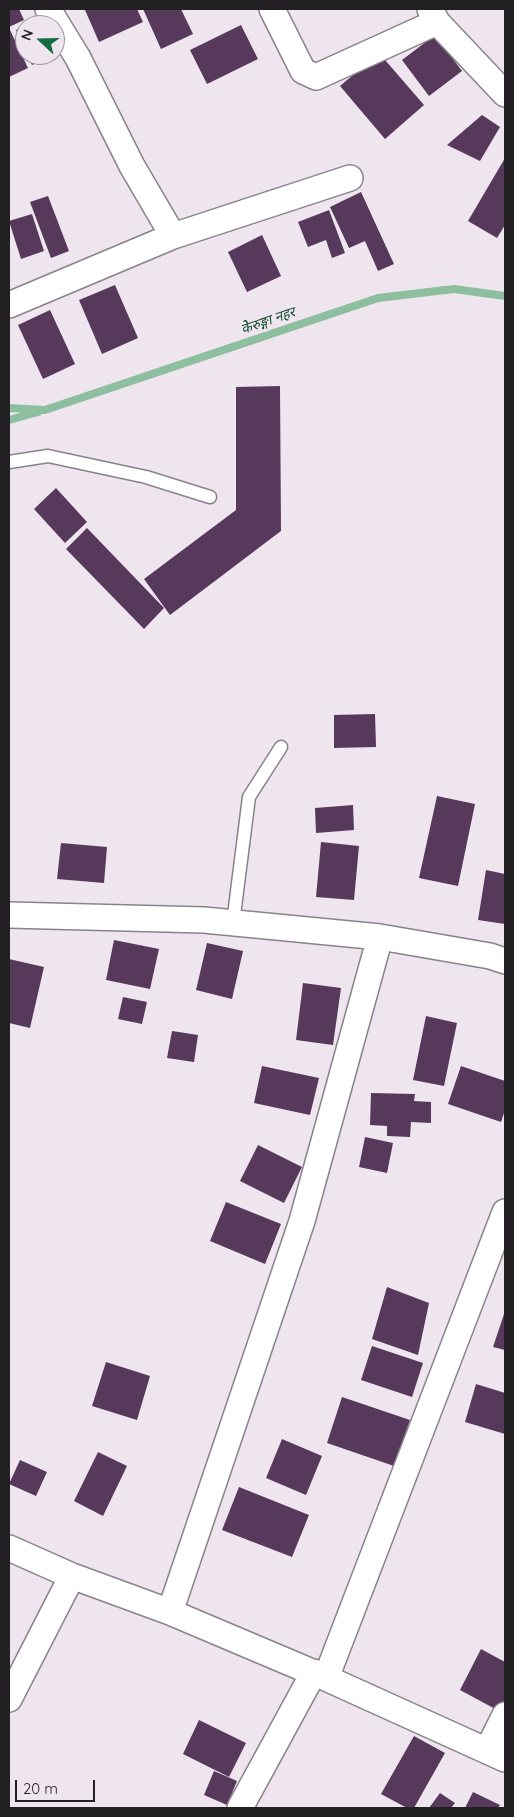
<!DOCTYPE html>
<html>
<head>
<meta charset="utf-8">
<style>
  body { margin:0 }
  #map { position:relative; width:514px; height:1817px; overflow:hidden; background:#eee5ef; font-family:Quicksand,sans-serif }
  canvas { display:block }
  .frame { position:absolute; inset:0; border:10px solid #232024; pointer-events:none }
  .north { position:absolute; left:15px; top:15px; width:50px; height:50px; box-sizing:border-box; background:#eee5ef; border:1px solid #9d969e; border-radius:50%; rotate:291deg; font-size:14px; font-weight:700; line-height:20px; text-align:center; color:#232024 }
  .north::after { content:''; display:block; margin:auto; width:18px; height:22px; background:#136d41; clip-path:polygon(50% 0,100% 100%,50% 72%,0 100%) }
  .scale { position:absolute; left:15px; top:1780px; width:80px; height:22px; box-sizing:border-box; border:2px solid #232024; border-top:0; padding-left:6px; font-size:15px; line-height:18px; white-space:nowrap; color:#232024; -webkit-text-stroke:4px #eee5ef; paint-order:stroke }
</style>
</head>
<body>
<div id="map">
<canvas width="514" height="1817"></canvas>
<div class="frame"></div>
<div class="north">N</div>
<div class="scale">20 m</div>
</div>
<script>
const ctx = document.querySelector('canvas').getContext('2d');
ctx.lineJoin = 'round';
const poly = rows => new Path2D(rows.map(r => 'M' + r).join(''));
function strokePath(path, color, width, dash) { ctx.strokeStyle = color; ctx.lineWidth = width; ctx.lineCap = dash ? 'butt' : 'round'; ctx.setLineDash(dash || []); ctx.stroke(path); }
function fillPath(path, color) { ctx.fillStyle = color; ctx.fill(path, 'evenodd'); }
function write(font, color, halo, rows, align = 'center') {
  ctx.font = font + ' Quicksand,"Noto Sans Devanagari",sans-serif'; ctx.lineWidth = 5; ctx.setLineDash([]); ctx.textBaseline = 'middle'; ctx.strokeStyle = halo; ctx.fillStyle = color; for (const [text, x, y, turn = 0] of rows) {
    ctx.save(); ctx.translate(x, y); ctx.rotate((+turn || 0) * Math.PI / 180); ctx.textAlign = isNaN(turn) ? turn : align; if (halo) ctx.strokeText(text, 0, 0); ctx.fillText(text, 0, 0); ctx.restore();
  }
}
const stream = poly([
  [9,408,45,410,378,298,454,289,505,296],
  [9,420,38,412]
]);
const building = poly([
  [9,9,19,9,24,20,9,27],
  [88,9,137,9,143,22,99,42,85,10],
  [143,9,181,9,193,34,161,49],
  [241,25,258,59,207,84,190,50],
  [25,26,25,50,16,30],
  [10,30,28,68,9,77,9,31],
  [435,35,462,71,429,96,402,60],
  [379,53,424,105,385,139,340,86],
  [27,55,54,55,32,65],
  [482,115,500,127,480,161,447,145],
  [505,158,505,225,497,238,468,221],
  [361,192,394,264,378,271,365,241,349,248,330,207],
  [48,196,69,251,51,258,30,202],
  [329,210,345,253,332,258,326,240,308,247,298,222],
  [32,214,44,251,21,259,9,221],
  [262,235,281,276,247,292,228,252],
  [115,285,138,338,102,354,79,300],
  [50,310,75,364,43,379,18,325],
  [280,386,281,531,170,615,144,579,236,510,236,387],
  [56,488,87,522,65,543,34,509],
  [87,528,164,608,144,629,66,549],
  [375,714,376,747,334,748,334,715],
  [437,796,475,804,458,886,419,878],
  [353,805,354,830,316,833,315,808],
  [321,842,359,846,354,900,316,897],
  [61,843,107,847,104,883,57,879],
  [486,870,505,874,505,924,478,920],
  [114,940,159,949,150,989,106,980],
  [207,943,243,951,232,999,196,990],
  [9,959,44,967,30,1028,9,1023],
  [303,983,341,988,333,1045,296,1040],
  [123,997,147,1002,142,1024,118,1019],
  [426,1016,457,1023,444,1086,413,1080],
  [172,1031,198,1035,194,1062,167,1058],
  [262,1066,319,1078,310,1115,254,1103],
  [461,1066,505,1081,505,1110,501,1122,448,1104],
  [371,1093,415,1094,414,1101,431,1102,431,1123,411,1122,410,1137,387,1136,387,1126,370,1125],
  [365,1137,393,1143,387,1173,359,1167],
  [258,1145,302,1167,284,1203,240,1181],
  [226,1202,281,1224,265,1264,210,1241],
  [387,1287,429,1303,418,1355,372,1339],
  [505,1311,505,1350,493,1347],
  [372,1346,423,1363,412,1397,361,1380],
  [106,1362,150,1376,137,1420,92,1406],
  [476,1384,505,1393,505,1434,465,1422],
  [342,1397,410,1420,394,1466,327,1443],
  [282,1439,322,1456,306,1495,266,1478],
  [98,1452,127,1466,103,1516,74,1501],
  [20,1460,47,1472,36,1496,9,1484],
  [239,1487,309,1515,292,1557,222,1530],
  [481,1649,505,1662,505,1700,499,1711,460,1690],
  [199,1720,246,1743,229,1777,183,1754],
  [414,1736,445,1753,414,1808,407,1808,381,1794],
  [214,1771,237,1781,227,1805,204,1795],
  [473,1792,500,1805,498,1808,465,1808],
  [440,1793,455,1803,451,1808,429,1808]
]);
const lane = poly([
  [9,462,48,456,146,477,210,497],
  [233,923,249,797,281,747]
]);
const street = poly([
  [48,9,78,58,132,166,173,236,350,178],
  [272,9,303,71,316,77,437,22,430,9],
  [437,22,505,94],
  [9,305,173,236],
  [9,915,204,920,380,937,490,956,505,961],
  [9,1548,72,1576,170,1612,326,1678,505,1759],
  [170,1612,302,1221,380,937],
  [326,1678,505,1212],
  [9,1699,72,1576],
  [487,1751,505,1715],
  [240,1808,314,1672]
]);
const waterNames = [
  ["केेरुङ्गा नहर",268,321,-19]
];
strokePath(stream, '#8dbe9e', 8);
fillPath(building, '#57395c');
strokePath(lane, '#8a828b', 15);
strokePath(street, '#8a828b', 28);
strokePath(lane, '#fff', 12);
strokePath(street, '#fff', 25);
write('italic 14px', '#134d2e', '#eee5ef', waterNames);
</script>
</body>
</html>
